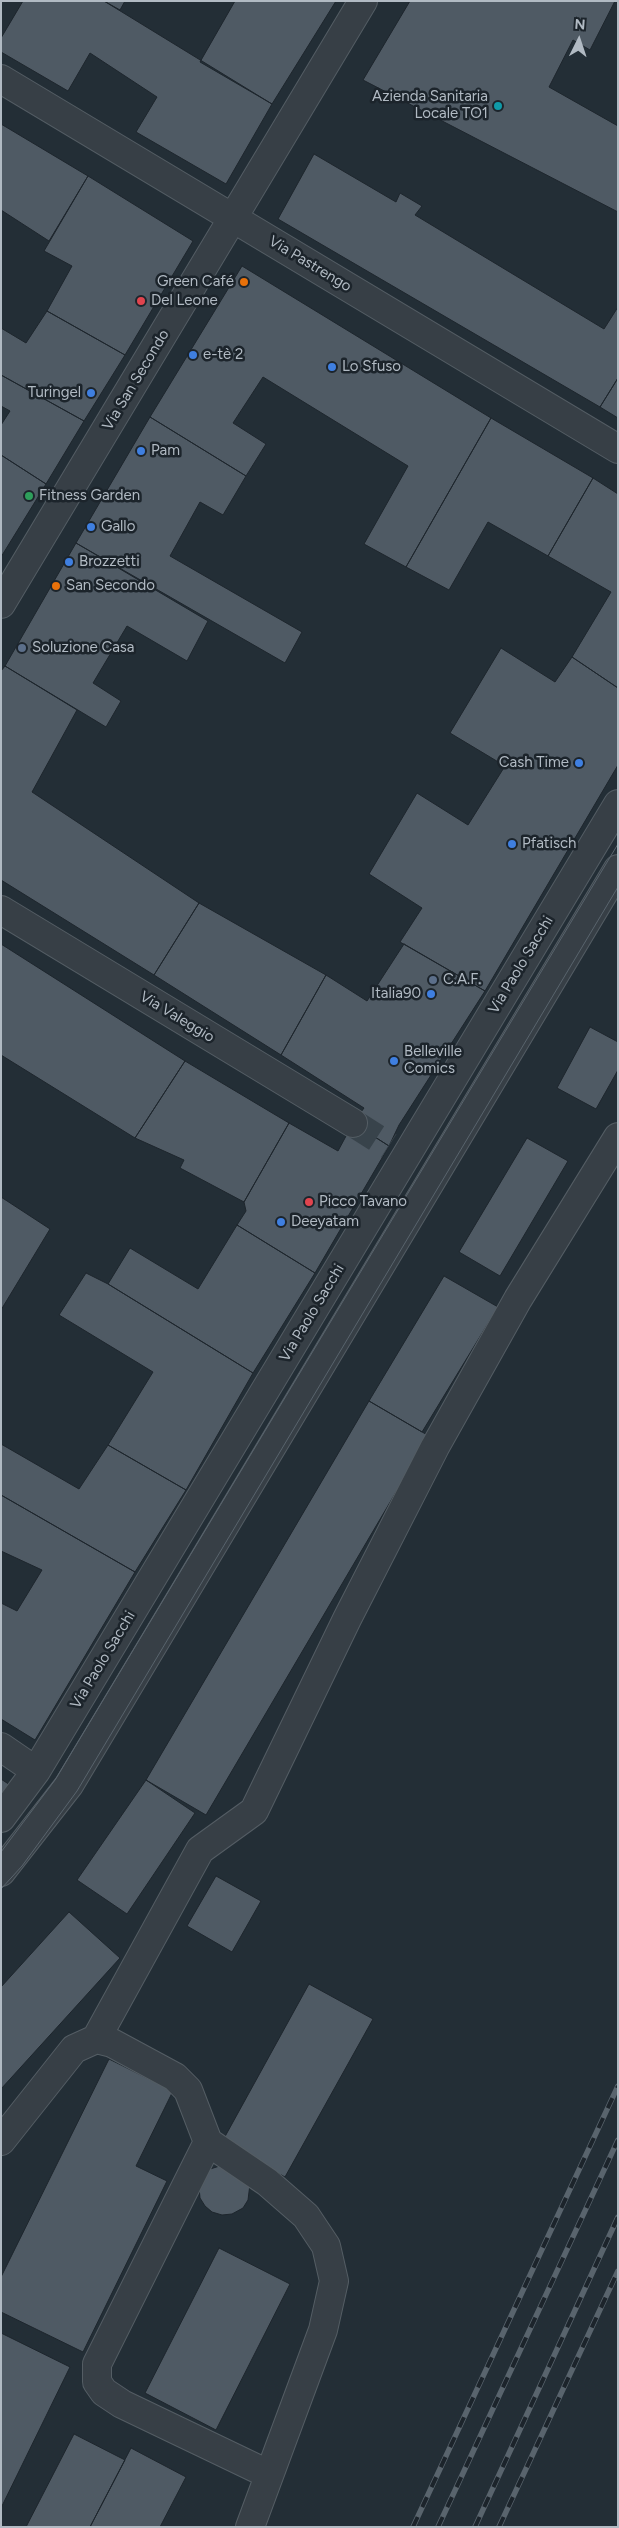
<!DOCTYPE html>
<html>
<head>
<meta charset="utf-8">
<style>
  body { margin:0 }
  #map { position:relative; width:619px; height:2528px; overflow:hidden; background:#232e36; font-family:Figtree,sans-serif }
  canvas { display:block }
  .frame { position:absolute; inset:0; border:2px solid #b1bac3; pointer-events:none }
  .north { position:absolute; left:554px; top:15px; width:50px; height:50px; -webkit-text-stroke:4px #1c242b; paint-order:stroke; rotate:4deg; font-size:14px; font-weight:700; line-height:20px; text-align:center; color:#b1bac3 }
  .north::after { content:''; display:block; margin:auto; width:18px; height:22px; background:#b1bac3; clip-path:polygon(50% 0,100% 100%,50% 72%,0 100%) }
</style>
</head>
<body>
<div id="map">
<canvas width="619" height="2528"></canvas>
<div class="frame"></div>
<div class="north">N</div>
</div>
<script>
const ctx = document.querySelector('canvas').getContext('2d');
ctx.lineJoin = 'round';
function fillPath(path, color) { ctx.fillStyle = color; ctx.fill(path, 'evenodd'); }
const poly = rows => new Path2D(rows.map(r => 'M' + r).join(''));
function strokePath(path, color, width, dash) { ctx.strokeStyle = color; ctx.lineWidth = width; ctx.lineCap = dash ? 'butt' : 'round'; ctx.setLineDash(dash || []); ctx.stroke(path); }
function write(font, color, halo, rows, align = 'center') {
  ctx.font = font + ' Figtree,sans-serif'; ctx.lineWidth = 5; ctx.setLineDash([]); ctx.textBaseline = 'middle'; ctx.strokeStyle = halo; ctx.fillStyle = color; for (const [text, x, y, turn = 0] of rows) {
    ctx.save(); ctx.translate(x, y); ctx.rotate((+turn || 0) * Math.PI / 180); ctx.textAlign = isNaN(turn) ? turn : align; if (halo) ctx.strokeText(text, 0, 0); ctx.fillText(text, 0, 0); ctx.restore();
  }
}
const building = poly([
  [23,1,104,1,272,104,226,184,136,132,157,97,90,53,68,91,1,52,1,38,23,1],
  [104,1,125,1,120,10,104,1],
  [235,1,336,1,272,104,200,62,235,1],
  [410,1,615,1,590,50,573,40,549,87,618,126,618,212,363,80,410,1],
  [1,124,88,176,49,241,1,210,1,124],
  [314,154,396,202,400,193,422,206,415,215,604,329,618,307,618,378,600,407,278,219,314,154],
  [88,176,193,241,125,355,47,311,72,266,44,251,88,176],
  [242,266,491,418,406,567,364,544,408,466,263,377,233,423,266,444,246,476,150,417,242,266],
  [47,311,125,355,84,421,1,375,1,328,26,343,47,311],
  [1,375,84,421,46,484,1,455,1,425,10,411,1,406,1,375],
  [618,378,618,418,600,407,618,378],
  [150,417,246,476,223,515,200,502,170,556,302,632,285,663,76,543,150,417],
  [491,418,593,478,548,556,488,522,449,590,406,567,491,418],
  [1,455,46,484,1,557,1,455],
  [593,478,618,494,618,688,572,657,611,592,548,556,593,478],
  [76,543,208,621,187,661,127,626,93,683,121,701,106,727,5,666,76,543],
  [501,648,555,682,572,657,618,688,618,765,485,991,400,942,422,908,369,874,417,793,468,825,505,766,450,733,501,648],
  [5,666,77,710,32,792,199,903,154,975,1,880,1,671,5,666],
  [199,903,326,975,281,1055,154,975,199,903],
  [1,944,185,1061,135,1138,1,1055,1,944],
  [404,944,485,991,399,1125,389,1146,353,1123,364,1108,281,1055,326,975,367,1001,404,944],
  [590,1027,618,1042,618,1070,596,1109,557,1088,590,1027],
  [185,1061,289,1123,244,1202,180,1168,184,1160,135,1138,185,1061],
  [289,1123,338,1151,353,1123,389,1146,315,1273,237,1225,246,1211,244,1202,289,1123],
  [527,1138,568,1161,500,1276,459,1252,527,1138],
  [1,1197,50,1229,1,1310,1,1197],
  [237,1225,315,1273,253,1373,108,1284,130,1248,198,1289,237,1225],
  [86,1273,108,1284,253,1373,186,1490,108,1445,153,1372,59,1315,86,1273],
  [444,1276,498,1307,422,1432,369,1401,444,1276],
  [369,1401,429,1436,206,1815,146,1780,369,1401],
  [1,1444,79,1489,108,1445,186,1490,135,1572,1,1495,1,1444],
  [1,1495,135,1572,35,1740,1,1719,1,1603,17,1611,42,1570,1,1551,1,1495],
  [1,1779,10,1785,1,1795,1,1779],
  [146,1780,195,1813,127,1914,77,1880,146,1780],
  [216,1876,261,1901,232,1952,187,1926,216,1876],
  [69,1912,120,1958,1,2089,1,1987,69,1912],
  [309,1984,373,2019,285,2177,222,2142,309,1984],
  [109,2059,173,2091,136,2166,167,2181,83,2352,1,2312,1,2277,109,2059],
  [226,2164,250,2184,248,2200,243,2208,232,2214,222,2215,212,2212,205,2206,200,2198,199,2187,207,2170,226,2164],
  [219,2248,290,2284,216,2430,145,2393,219,2248],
  [1,2333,70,2367,1,2508,1,2333],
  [74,2434,125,2460,90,2527,26,2527,74,2434],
  [131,2448,186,2477,160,2527,90,2527,131,2448]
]);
const minorTunnel = poly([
  [353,1123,389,1146]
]);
const minor = poly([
  [1,79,618,449],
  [1,604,363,1],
  [1,910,353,1123],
  [1,1747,36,1771],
  [1,1818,36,1771,618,804],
  [1,1872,69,1785,618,869],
  [96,2039,200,1850,254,1811,347,1619,435,1447,518,1299,618,1137],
  [1,2141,74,2049,96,2039,112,2043,175,2077,188,2090,208,2142,267,2182,306,2216,326,2246,334,2281,323,2330,250,2527],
  [208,2142,97,2364,97,2382,104,2392,122,2404,268,2474]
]);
const tram = poly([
  [1,1852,55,1780,618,844],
  [1,1889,22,1866,77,1791,618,887]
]);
const rail = poly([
  [413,2527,618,2086],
  [438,2527,618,2140],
  [475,2527,618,2217],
  [499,2527,618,2271]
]);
const markers = [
  [498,106,5,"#0f9aa8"],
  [244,282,5,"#e8710a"],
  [141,301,5,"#e0444e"],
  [193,355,5,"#3f7fe0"],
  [332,367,5,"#3f7fe0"],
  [91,393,5,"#3f7fe0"],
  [141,451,5,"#3f7fe0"],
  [29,496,5,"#2e9e5b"],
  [91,527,5,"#3f7fe0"],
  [69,562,5,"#3f7fe0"],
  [56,586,5,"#e8710a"],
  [22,648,5,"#5c6f8a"],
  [579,763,5,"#3f7fe0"],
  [512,844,5,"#3f7fe0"],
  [433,980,5,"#5c6f8a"],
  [431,994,5,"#3f7fe0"],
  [394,1061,5,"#3f7fe0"],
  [309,1202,5,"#e0444e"],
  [281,1222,5,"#3f7fe0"]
];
const poiNames = [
  ["Azienda Sanitaria",488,97,"right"],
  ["Locale TO1",488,114,"right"],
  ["Green Café",234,282,"right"],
  ["Del Leone",151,301],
  ["e-tè 2",203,355],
  ["Lo Sfuso",342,367],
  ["Turingel",81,393,"right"],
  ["Pam",151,451],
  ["Fitness Garden",39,496],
  ["Gallo",101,527],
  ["Brozzetti",79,562],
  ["San Secondo",66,586],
  ["Soluzione Casa",32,648],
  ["Cash Time",569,763,"right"],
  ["Pfatisch",522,844],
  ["C.A.F.",443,980],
  ["Italia90",421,994,"right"],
  ["Belleville",404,1052],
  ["Comics",404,1069],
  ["Picco Tavano",319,1202],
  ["Deeyatam",291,1222]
];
const streetNames = [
  ["Via Pastrengo",310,264,31],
  ["Via San Secondo",136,380,-59],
  ["Via Paolo Sacchi",521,965,-59],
  ["Via Valeggio",177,1017,31],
  ["Via Paolo Sacchi",312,1313,-59],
  ["Via Paolo Sacchi",103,1660,-59]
];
fillPath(building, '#4f5a64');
strokePath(building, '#1e262d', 1);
strokePath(minorTunnel, '#38434b', 28, [28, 14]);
strokePath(minor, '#545d64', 30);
strokePath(minor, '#373f46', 28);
strokePath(tram, '#59646d', 1);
strokePath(rail, '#59646d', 5.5);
strokePath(rail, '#1c242b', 4, [11]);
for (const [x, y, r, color] of markers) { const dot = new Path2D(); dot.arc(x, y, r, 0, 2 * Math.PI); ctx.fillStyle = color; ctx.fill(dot); strokePath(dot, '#1c242b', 2); }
write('15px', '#b1bac3', '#1c242b', poiNames, 'left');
write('15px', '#b1bac3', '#1c242b', streetNames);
</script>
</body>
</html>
